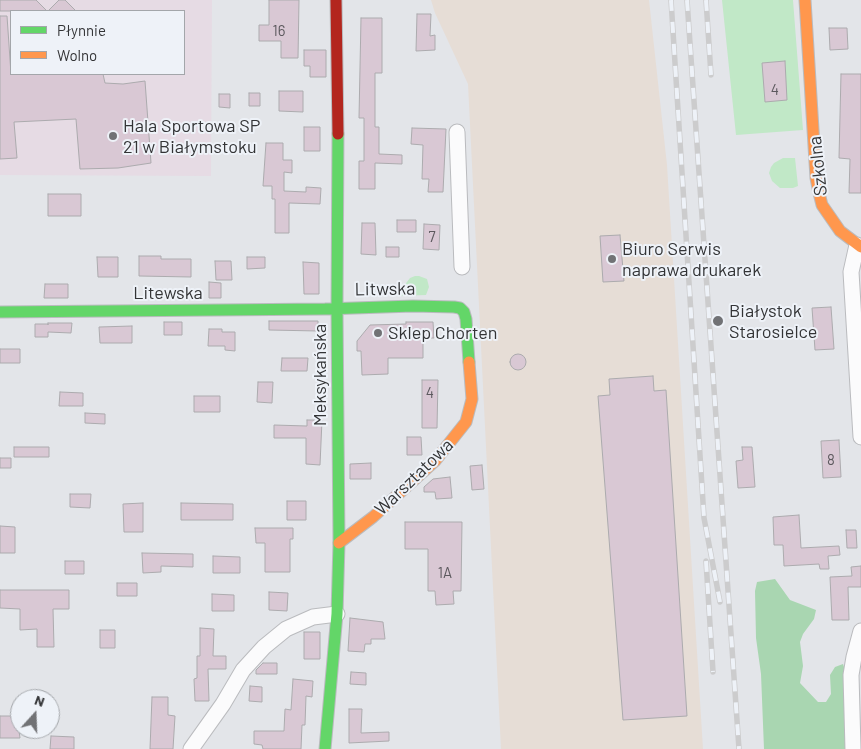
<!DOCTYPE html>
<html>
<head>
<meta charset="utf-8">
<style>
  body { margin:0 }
  #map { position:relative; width:861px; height:749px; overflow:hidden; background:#e3e5e9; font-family:Barlow,sans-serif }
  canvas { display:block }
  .legend { position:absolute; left:10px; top:10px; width:175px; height:65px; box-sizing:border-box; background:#eef2f8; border:1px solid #a3a6aa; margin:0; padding:6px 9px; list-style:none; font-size:15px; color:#333436 }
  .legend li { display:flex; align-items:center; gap:10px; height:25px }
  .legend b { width:25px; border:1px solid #a3a6aa }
  .north { position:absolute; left:10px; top:689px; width:50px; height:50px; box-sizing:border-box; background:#eef2f8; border:1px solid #a3a6aa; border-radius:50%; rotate:20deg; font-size:14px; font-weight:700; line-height:20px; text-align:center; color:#333436 }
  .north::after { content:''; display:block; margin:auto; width:18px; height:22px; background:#717275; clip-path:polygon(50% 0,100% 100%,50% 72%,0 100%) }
</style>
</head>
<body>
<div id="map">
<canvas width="861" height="749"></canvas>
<ul class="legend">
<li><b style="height:6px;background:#63d668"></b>Płynnie</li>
<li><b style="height:6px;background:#ff974d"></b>Wolno</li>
</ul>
<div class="north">N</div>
</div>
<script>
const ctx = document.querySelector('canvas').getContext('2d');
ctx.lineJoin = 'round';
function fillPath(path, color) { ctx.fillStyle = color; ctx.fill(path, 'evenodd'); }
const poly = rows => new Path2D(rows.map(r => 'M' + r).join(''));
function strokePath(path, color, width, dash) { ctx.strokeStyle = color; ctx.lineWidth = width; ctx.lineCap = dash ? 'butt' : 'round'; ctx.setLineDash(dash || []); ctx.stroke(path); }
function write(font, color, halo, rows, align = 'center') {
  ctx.font = font + ' Barlow,sans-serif'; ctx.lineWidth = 4; ctx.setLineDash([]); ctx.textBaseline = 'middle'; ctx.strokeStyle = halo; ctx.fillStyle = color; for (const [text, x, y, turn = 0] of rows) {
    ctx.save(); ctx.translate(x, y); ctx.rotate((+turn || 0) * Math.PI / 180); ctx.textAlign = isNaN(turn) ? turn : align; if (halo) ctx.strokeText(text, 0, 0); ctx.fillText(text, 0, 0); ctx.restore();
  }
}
const industrial = poly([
  [431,0,649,0,667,165,703,749,501,749,468,84,435,13]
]);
const education = poly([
  [0,0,212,0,211,176,0,175],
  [11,11,184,11,184,74,11,74]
]);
const green = poly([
  [722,0,793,0,803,130,736,135],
  [783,158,795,158,798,186,793,188,780,188,772,181,769,173,771,167,774,163],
  [415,276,419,276,427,279,429,287,426,295,396,296,410,278]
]);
const forest = poly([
  [775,579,790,600,816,610,814,619,803,634,800,642,803,666,800,683,818,702,826,702,831,694,830,675,835,667,843,664,848,679,848,749,764,749,761,674,756,638,755,591,757,582]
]);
const building = poly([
  [0,0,36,0,47,11,0,11,0,0],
  [59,0,65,0,76,11,48,11,59,0],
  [269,0,299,0,298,58,281,58,281,41,259,41,259,25,269,25,269,0],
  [417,14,431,14,430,36,435,35,435,50,416,51,417,14],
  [0,16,7,16,11,74,103,74,105,83,123,84,145,81,151,163,118,168,80,169,76,119,14,122,17,158,0,159,0,16],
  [361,18,382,18,382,73,375,73,375,127,379,127,379,154,402,155,402,164,375,163,375,189,359,189,359,161,364,161,364,118,359,118,361,18],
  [829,28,847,28,848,49,830,50,829,28],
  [304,50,326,50,326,77,310,77,310,66,304,66,304,50],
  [785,61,787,100,765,102,762,63,785,61],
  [841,74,861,74,861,193,849,193,850,159,839,158,841,74],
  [279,91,303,91,303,112,279,111,279,91],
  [249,93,260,93,260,106,249,106,249,93],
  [219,94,230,94,230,108,219,107,219,94],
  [304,127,320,127,320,151,304,151,304,127],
  [412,128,446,129,443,192,428,192,429,179,422,179,423,145,411,144,412,128],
  [266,143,283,143,283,160,292,160,292,173,284,172,284,191,306,192,306,187,321,188,320,204,289,203,289,233,275,233,275,199,272,199,272,186,263,186,266,143],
  [48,194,81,194,81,216,48,216,48,194],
  [397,220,416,220,416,232,397,232,397,220],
  [362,223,375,223,376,255,361,254,362,223],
  [424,224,440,225,439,250,423,249,424,224],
  [620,235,624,281,603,282,600,236,620,235],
  [386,247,399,247,399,257,386,257,386,247],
  [139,256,161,256,161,259,191,259,191,277,139,276,139,256],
  [97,257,118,257,118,277,98,277,97,257],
  [247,257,265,257,265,268,247,269,247,257],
  [215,261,231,261,232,280,216,280,215,261],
  [303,262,319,263,319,294,304,294,303,262],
  [209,282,221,283,221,298,209,298,209,282],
  [45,284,68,284,68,298,44,298,45,284],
  [831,307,834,349,815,350,812,308,831,307],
  [269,321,318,321,318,331,269,330,269,321],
  [164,322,182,322,182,335,164,335,164,322],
  [406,322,433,322,434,338,423,338,423,358,388,358,388,374,362,375,361,351,357,351,357,341,370,325,406,324,406,322],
  [48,323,72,323,71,333,48,332,48,337,35,337,35,324,48,324,48,325,48,323],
  [132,326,132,343,100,343,99,327,132,326],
  [209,329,222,329,222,332,235,332,235,351,225,350,225,346,208,346,209,329],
  [0,349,20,349,20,363,0,363,0,349],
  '510 362a8 8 0 1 1 16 0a8 8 0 1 1-16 0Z',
  [282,358,308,358,307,371,281,371,282,358],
  [653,376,654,391,666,390,687,716,623,720,598,396,610,395,609,379,653,376],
  [422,380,438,380,437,428,422,428,422,380],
  [258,382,273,382,272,403,257,402,258,382],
  [60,392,83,393,83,406,59,406,60,392],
  [194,396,220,396,220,412,194,412,194,396],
  [85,413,105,414,105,424,85,423,85,413],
  [307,420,322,420,320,465,306,464,306,438,274,438,274,425,307,426,307,420],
  [407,437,421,437,422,455,407,455,407,437],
  [839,440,841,477,823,478,821,441,839,440],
  [14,447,49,447,49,457,14,457,14,447],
  [742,447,752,447,755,487,738,488,736,461,743,460,742,447],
  [0,458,11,458,11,468,0,468,0,458],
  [371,463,371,479,350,479,350,464,371,463],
  [482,465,484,489,472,490,470,466,482,465],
  [450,477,452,498,436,499,435,492,424,492,424,487,433,479,450,477],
  [70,494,91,494,90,508,70,507,70,494],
  [287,501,306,501,306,520,287,520,287,501],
  [143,503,143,532,124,532,123,504,143,503],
  [181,503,233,504,233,520,181,520,181,503],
  [799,515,801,548,839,546,840,555,828,556,829,569,820,569,819,564,784,566,783,545,774,545,773,517,799,515],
  [405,522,462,522,461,591,453,591,454,604,436,605,435,591,428,591,428,549,405,549,405,522],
  [0,526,15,527,15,553,0,553,0,526],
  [255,528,293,528,293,539,290,539,290,572,265,572,265,543,256,543,255,528],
  [846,530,856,530,857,548,847,548,846,530],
  [142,553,193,554,193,567,161,566,161,572,143,573,142,553],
  [213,556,240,557,240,573,213,573,213,556],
  [65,561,84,561,84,574,65,574,65,561],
  [861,566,861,587,848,587,849,620,832,620,830,577,852,576,851,567,861,566],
  [117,583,137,583,137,596,117,596,117,583],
  [0,590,69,590,69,609,53,609,54,647,37,647,37,629,20,630,20,609,0,608,0,590],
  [269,592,288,593,287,611,269,610,269,592],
  [212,594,234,595,234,611,212,611,212,594],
  [350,618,383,622,385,639,371,639,371,644,365,644,364,652,348,651,350,618],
  [200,628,214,629,213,656,226,656,226,669,208,669,209,701,195,701,194,679,197,678,197,656,200,656,200,628],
  [100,630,115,630,115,648,100,648,100,630],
  [304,632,320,632,320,659,304,659,304,632],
  [263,663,277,663,277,674,256,674,256,670,263,663],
  [351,672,366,673,366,685,350,684,351,672],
  [293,679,313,681,312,697,306,696,305,725,302,725,301,749,263,749,262,745,254,744,254,731,284,731,285,709,291,710,293,679],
  [250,686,262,687,262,702,249,701,250,686],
  [152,697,168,697,168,715,175,716,173,749,150,749,152,697],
  [349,709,362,709,361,733,389,732,389,741,349,743,349,709],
  [0,716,17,716,20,738,0,738,0,716],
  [51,736,74,737,74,749,50,749,51,736]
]);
const street = poly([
  [457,132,462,267],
  [857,245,851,272,861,437],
  [191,749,223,704,243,670,264,647,286,629,313,617,337,614],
  [853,749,851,675,854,657,861,631]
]);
const fast = poly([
  [0,312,325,309,413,306,454,307,460,308,464,312,466,319,469,362],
  [325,749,337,614,339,543,337,308,338,134]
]);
const slow = poly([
  [805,0,816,178,819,193,822,205,840,231,861,247],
  [339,543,373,517,435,461,466,422,472,399,469,362]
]);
const jam = poly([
  [336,0,338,134]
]);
const rail = poly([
  [671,0,704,518,720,602],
  [687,0,739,749],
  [706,0,711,75],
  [706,561,713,672]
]);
const markers = [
  [113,136,5,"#717275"],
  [612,259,5,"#717275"],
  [718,321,6,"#717275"],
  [378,333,5,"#717275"]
];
const numberNames = [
  ["16",279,31],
  ["4",775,90],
  ["7",432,237],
  ["4",430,393],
  ["8",831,460],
  ["1A",445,573]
];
const poiNames = [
  ["Hala Sportowa SP",123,126],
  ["21 w Białymstoku",123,147],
  ["Biuro Serwis",622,249],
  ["naprawa drukarek",622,270],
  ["Białystok",729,311],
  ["Starosielce",729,332],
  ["Sklep Chorten",388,333]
];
const streetNames = [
  ["Szkolna",818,166,-96],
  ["Litwska",385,289,-1],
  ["Litewska",168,293],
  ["Meksykańska",320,375,-90],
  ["Warsztatowa",414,477,-44]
];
fillPath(industrial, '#e6ddd6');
fillPath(education, '#e6dbe4');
fillPath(green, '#c1e8c7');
fillPath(forest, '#a9d6b1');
fillPath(building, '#d9c8d4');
strokePath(building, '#acabae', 1);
strokePath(street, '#babbbe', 17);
strokePath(fast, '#babbbe', 13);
strokePath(slow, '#babbbe', 13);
strokePath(jam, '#babbbe', 13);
strokePath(street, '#fbfbfc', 15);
strokePath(fast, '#63d668', 11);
strokePath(slow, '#ff974d', 11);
strokePath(jam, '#b3261e', 11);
strokePath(rail, '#cccccd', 5.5);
strokePath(rail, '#eef2f8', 4, [11]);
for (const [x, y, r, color] of markers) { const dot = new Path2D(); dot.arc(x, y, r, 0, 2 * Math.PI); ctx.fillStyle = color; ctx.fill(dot); strokePath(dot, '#eef2f8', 2); }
write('15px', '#5c595e', null, numberNames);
write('18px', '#333436', '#eef2f8', poiNames, 'left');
write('18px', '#333436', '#eef2f8', streetNames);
</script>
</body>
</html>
